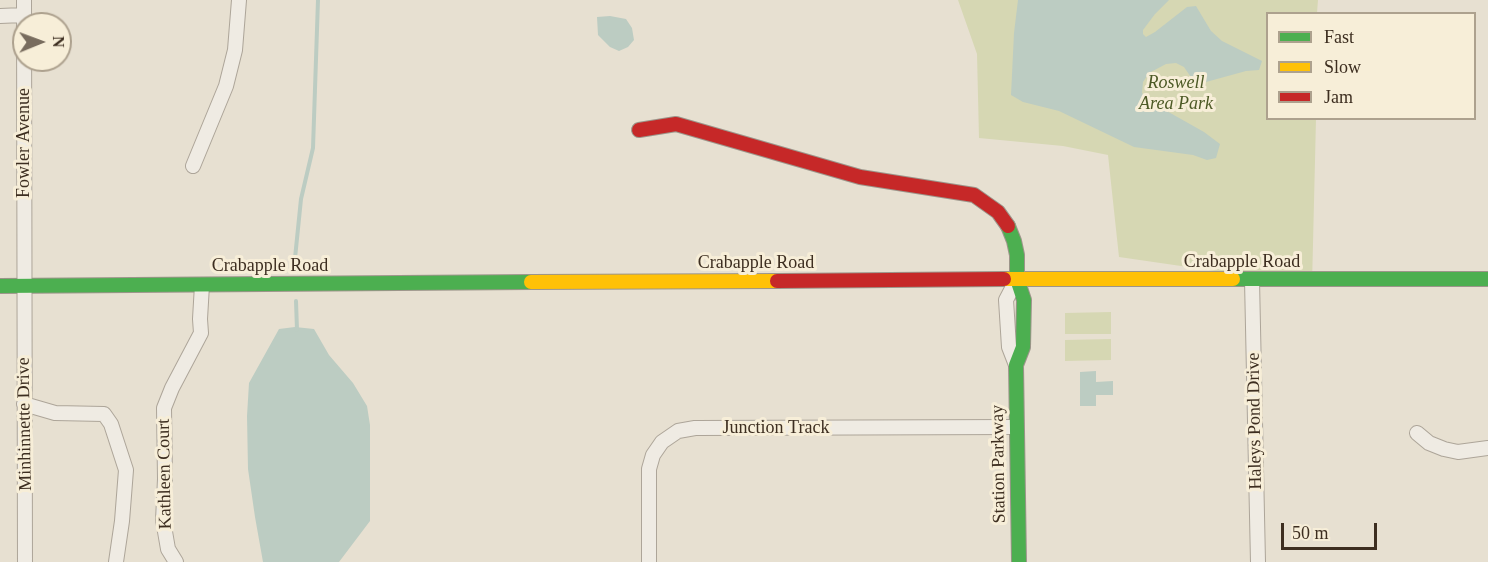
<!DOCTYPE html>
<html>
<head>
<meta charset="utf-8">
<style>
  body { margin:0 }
  #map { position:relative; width:1488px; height:562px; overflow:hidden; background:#e7e0d1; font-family:"Times New Roman",serif }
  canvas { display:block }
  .legend { position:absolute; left:1266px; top:12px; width:210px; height:108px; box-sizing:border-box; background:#f7eed8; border:2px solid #ada18e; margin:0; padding:8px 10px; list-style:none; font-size:18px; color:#3d2e20 }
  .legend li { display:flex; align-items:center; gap:12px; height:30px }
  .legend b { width:30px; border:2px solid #ada18e }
  .north { position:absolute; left:12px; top:12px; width:60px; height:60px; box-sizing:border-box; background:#f7eed8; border:2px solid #ada18e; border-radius:50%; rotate:89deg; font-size:16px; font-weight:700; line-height:24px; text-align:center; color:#3d2e20 }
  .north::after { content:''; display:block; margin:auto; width:21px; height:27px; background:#786c5e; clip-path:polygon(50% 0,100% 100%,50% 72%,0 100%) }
  .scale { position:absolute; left:1281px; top:523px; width:96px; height:27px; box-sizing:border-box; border:3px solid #3d2e20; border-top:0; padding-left:8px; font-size:18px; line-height:21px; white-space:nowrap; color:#3d2e20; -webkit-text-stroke:4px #f7eed8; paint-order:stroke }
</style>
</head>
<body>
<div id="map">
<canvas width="1488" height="562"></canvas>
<ul class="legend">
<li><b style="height:8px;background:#4caf50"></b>Fast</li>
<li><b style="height:8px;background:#ffc107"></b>Slow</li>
<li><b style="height:8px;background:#c62828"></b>Jam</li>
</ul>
<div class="north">N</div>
<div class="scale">50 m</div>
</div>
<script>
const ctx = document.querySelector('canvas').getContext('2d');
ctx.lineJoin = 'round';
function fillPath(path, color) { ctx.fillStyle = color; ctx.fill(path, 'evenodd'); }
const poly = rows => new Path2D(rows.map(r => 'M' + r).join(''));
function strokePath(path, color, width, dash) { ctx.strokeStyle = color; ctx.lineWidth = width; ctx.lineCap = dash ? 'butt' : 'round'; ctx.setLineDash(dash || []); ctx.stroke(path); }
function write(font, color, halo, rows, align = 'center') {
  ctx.font = font + ' "Times New Roman",serif'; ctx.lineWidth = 6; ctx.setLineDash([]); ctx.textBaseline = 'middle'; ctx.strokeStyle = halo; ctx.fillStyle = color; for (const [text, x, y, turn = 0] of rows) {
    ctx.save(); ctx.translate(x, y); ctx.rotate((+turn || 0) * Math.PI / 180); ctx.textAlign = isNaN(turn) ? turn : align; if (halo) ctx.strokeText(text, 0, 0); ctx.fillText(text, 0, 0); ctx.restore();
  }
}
const green = poly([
  [958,0,1318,0,1317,13,1268,14,1268,118,1316,119,1312,285,1119,257,1108,155,1063,146,979,138,977,54],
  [1111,312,1111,334,1065,334,1065,313],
  [1111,339,1111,360,1065,361,1065,340]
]);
const water = poly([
  [1018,0,1169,0,1155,14,1143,30,1143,34,1146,37,1155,32,1187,7,1196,6,1211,31,1222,41,1262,61,1259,70,1246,71,1206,82,1195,83,1184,67,1176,63,1166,64,1149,73,1143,82,1142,93,1149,101,1204,132,1220,144,1216,158,1207,160,1193,155,1134,147,1059,111,1023,102,1011,95,1014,33],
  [610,16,626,19,632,28,634,40,628,47,619,51,610,47,598,35,597,17],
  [295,327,314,329,329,355,353,383,367,406,370,425,370,521,339,562,263,562,255,517,248,469,247,416,249,383,279,329],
  [1096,371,1096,382,1113,381,1113,395,1096,395,1096,406,1080,406,1080,372]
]);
const stream = poly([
  [294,268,301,199,313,148,318,0],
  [296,301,297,330]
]);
const street = poly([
  [24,0,25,562],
  [0,16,23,15],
  [193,166,226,86,235,50,239,0],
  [1252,280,1258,562],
  [1016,365,1009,347,1006,300,1017,279],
  [24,404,55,413,104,414,111,424,126,470,122,521,116,562],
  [1417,433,1429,443,1444,449,1458,452,1488,448],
  [176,562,168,549,163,520,165,479,164,408,172,388,201,333,200,319,202,285],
  [649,562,649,469,653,455,662,442,678,431,695,428,1016,427]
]);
const fast = poly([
  [1008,226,1014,241,1017,255,1017,279,1024,300,1023,347,1016,365,1019,562],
  [1233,279,1488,279],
  [0,286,531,282]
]);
const slow = poly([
  [1004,279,1233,279],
  [531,282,777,281]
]);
const jam = poly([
  [639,130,676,124,860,177,974,195,998,212,1008,226],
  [777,281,1004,279]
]);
const parkNames = [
  ["Roswell",1176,83],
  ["Area Park",1176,104]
];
const streetNames = [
  ["Fowler Avenue",24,143,-90],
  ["Crabapple Road",1242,262],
  ["Crabapple Road",756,263],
  ["Crabapple Road",270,266],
  ["Haleys Pond Drive",1255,421,-91],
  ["Minhinnette Drive",25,424,-91],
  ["Junction Track",776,428],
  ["Station Parkway",999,464,-91],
  ["Kathleen Court",165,474,-91]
];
fillPath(green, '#d6d7b3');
fillPath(water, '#bcccc2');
strokePath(stream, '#bcccc2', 4);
strokePath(street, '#ada599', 16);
strokePath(fast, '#9c958a', 16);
strokePath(slow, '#9c958a', 16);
strokePath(jam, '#9c958a', 16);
strokePath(street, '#efebe3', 14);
strokePath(fast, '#4caf50', 14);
strokePath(slow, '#ffc107', 14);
strokePath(jam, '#c62828', 14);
write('italic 18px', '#4d5a26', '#f7eed8', parkNames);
write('18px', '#3d2e20', '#f7eed8', streetNames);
</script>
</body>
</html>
